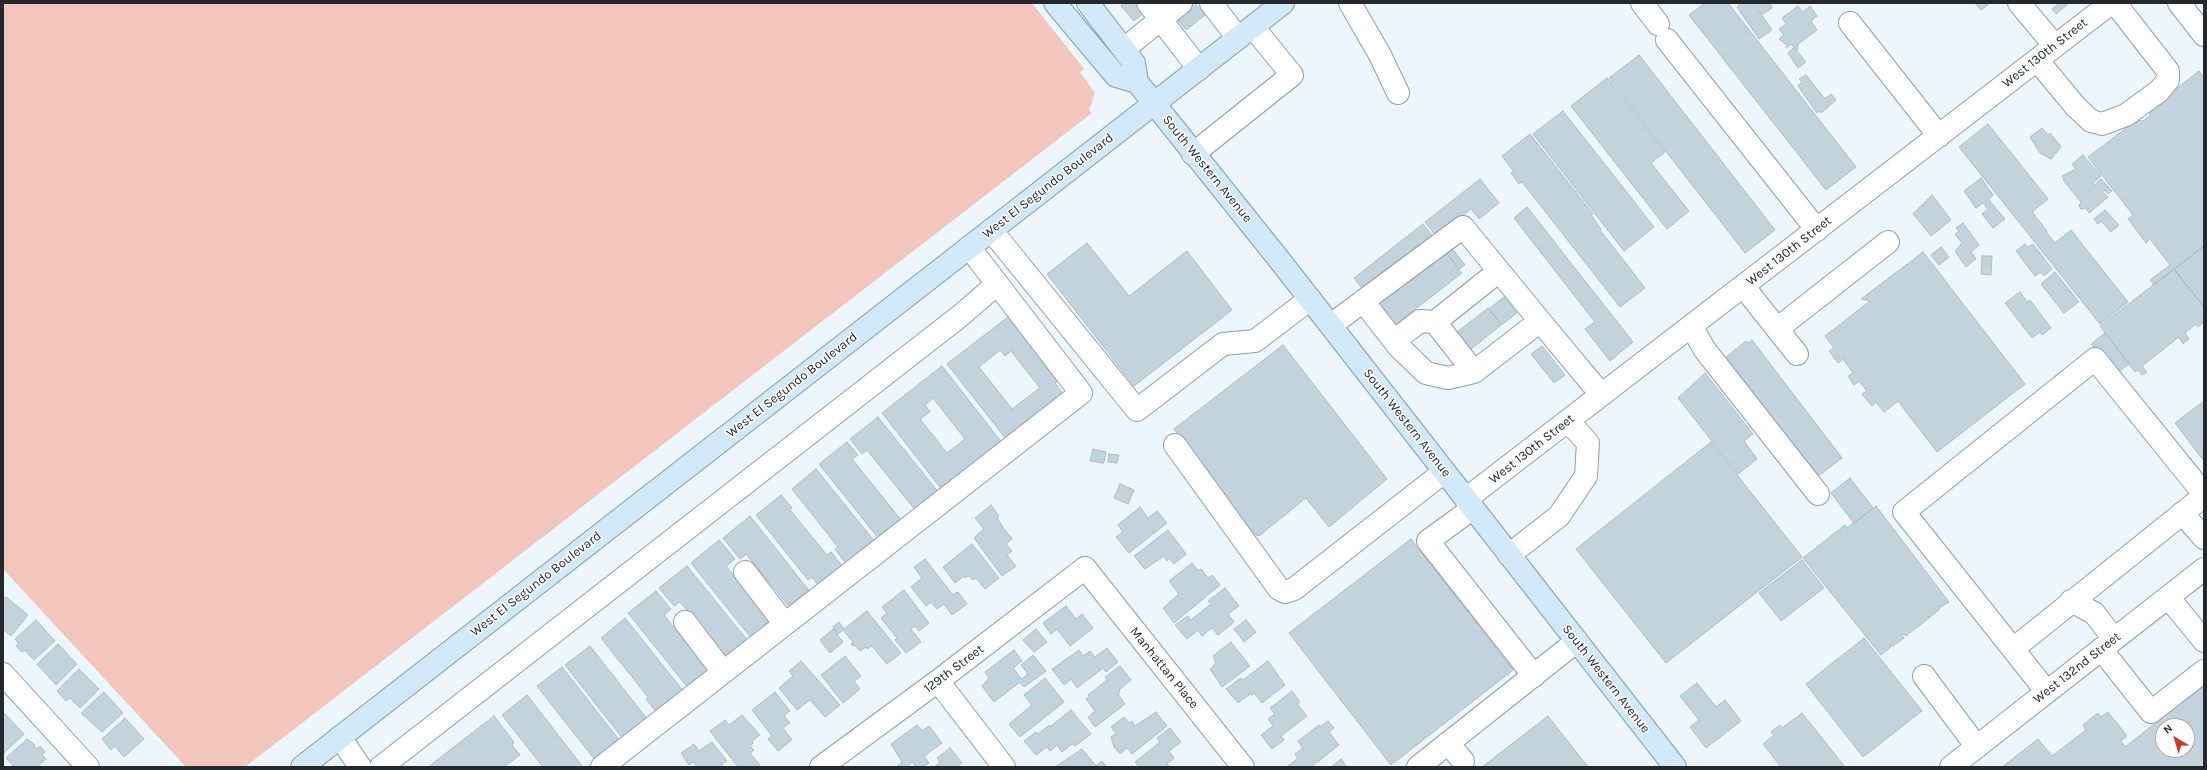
<!DOCTYPE html>
<html>
<head>
<meta charset="utf-8">
<style>
  body { margin:0 }
  #map { position:relative; width:2207px; height:770px; overflow:hidden; background:#ecf6fc; font-family:Karla,sans-serif }
  canvas { display:block }
  .frame { position:absolute; inset:0; border:4px solid #23292d; pointer-events:none }
  .north { position:absolute; left:2155px; top:718px; width:40px; height:40px; box-sizing:border-box; background:#fff; border:1px solid #a7a9ab; border-radius:50%; rotate:322deg; font-size:11px; font-weight:700; line-height:16px; text-align:center; color:#23292d }
  .north::after { content:''; display:block; margin:auto; width:14px; height:18px; background:#c93d2b; clip-path:polygon(50% 0,100% 100%,50% 72%,0 100%) }
</style>
</head>
<body>
<div id="map">
<canvas width="2207" height="770"></canvas>
<div class="frame"></div>
<div class="north">N</div>
</div>
<script>
const ctx = document.querySelector('canvas').getContext('2d');
ctx.lineJoin = 'round';
function fillPath(path, color) { ctx.fillStyle = color; ctx.fill(path, 'evenodd'); }
const poly = rows => new Path2D(rows.map(r => 'M' + r).join(''));
function strokePath(path, color, width, dash) { ctx.strokeStyle = color; ctx.lineWidth = width; ctx.lineCap = dash ? 'butt' : 'round'; ctx.setLineDash(dash || []); ctx.stroke(path); }
function write(font, color, halo, rows, align = 'center') {
  ctx.font = font + ' Karla,sans-serif'; ctx.lineWidth = 3; ctx.setLineDash([]); ctx.textBaseline = 'middle'; ctx.strokeStyle = halo; ctx.fillStyle = color; for (const [text, x, y, turn = 0] of rows) {
    ctx.save(); ctx.translate(x, y); ctx.rotate((+turn || 0) * Math.PI / 180); ctx.textAlign = isNaN(turn) ? turn : align; if (halo) ctx.strokeText(text, 0, 0); ctx.fillText(text, 0, 0); ctx.restore();
  }
}
const green = poly([
  [3,3,1032,3,1084,69,1080,72,1095,93,1089,110,1092,113,245,767,186,767,3,569]
]);
const building = poly([
  [1124,3,1143,3,1148,9,1134,21,1121,6,1124,3],
  [1191,3,1195,3,1205,15,1186,30,1175,16,1191,3],
  [1705,3,1728,3,1856,167,1826,190,1689,15,1705,3],
  [1742,3,1770,3,1772,8,1763,14,1759,11,1772,30,1759,39,1737,7,1742,3],
  [1975,3,1990,3,1981,10,1975,3],
  [2059,3,2069,3,2056,14,2052,9,2059,3],
  [1798,6,1803,12,1810,6,1817,16,1811,21,1817,30,1798,44,1797,51,1806,62,1798,68,1788,53,1794,47,1791,44,1786,48,1787,45,1779,39,1784,35,1779,29,1786,24,1782,18,1798,6],
  [1639,55,1775,230,1745,253,1609,78,1639,55],
  [2199,71,2204,78,2204,246,2154,285,2150,280,2170,265,2150,239,2146,243,2128,219,2133,215,2088,157,2137,120,2143,121,2150,116,2150,109,2199,71],
  [1806,75,1825,99,1831,94,1836,100,1821,113,1819,111,1817,113,1798,86,1802,82,1799,79,1806,75],
  [1607,78,1665,152,1651,163,1689,211,1667,229,1571,106,1607,78],
  [1563,111,1654,227,1624,251,1533,134,1563,111],
  [1988,124,2048,199,2032,212,2047,231,2046,232,2055,243,2071,230,2128,302,2100,324,1959,147,1988,124],
  [2042,128,2048,135,2050,133,2061,147,2051,159,2040,153,2030,137,2042,128],
  [1530,134,1593,214,1591,215,1601,229,1600,230,1645,288,1620,307,1522,182,1519,184,1511,173,1514,172,1502,156,1530,134],
  [2083,155,2101,176,2093,183,2094,185,2101,179,2112,191,2108,194,2105,190,2103,192,2108,197,2089,213,2086,208,2081,209,2079,206,2081,202,2063,180,2064,179,2062,176,2076,169,2072,164,2083,155],
  [1981,178,1993,195,1988,199,2005,219,1993,228,1982,214,1988,209,1983,203,1976,208,1964,191,1981,178],
  [1480,179,1499,203,1479,219,1471,209,1436,236,1425,222,1480,179],
  [1932,195,1951,220,1931,236,1913,214,1932,195],
  [1527,207,1633,342,1610,361,1585,329,1595,322,1514,218,1527,207],
  [2105,210,2119,225,2111,232,2101,221,2098,224,2094,219,2105,210],
  [1963,223,1979,245,1971,252,1976,259,1966,267,1955,251,1962,243,1955,234,1959,231,1956,228,1963,223],
  [1423,224,1434,238,1365,292,1354,278,1423,224],
  [1087,243,1129,296,1187,251,1232,310,1134,386,1047,274,1087,243],
  [2025,244,2028,247,2033,244,2052,269,2044,276,2041,272,2035,276,2016,251,2025,244],
  [2204,246,2204,307,2174,269,2204,246],
  [1451,247,1465,265,1459,269,1445,251,1451,247],
  [1941,247,1949,257,1939,265,1931,255,1941,247],
  [1443,249,1462,273,1392,327,1374,304,1443,249],
  [1923,252,2025,384,1937,452,1898,401,1884,412,1876,402,1872,406,1862,394,1867,391,1859,381,1854,385,1848,376,1853,373,1843,359,1838,363,1829,351,1834,348,1825,336,1870,301,1861,299,1923,252],
  [1982,256,1992,256,1991,275,1981,274,1982,256],
  [2174,269,2204,307,2204,322,2198,327,2196,324,2185,333,2189,339,2183,344,2179,337,2142,366,2147,372,2142,375,2138,370,2135,372,2100,326,2174,269],
  [2055,272,2079,302,2064,313,2041,284,2055,272],
  [2020,292,2027,302,2030,300,2051,328,2042,335,2040,332,2032,338,2005,303,2020,292],
  [1504,297,1517,313,1501,325,1489,309,1504,297],
  [1488,308,1501,325,1470,350,1456,333,1488,308],
  [1008,317,1058,381,1055,383,1064,395,1007,440,947,364,1008,317],
  [1000,350,1005,356,1011,351,1040,388,1012,409,979,367,1000,350],
  [2105,333,2129,364,2117,373,2106,362,2091,344,2105,333],
  [1752,340,1842,458,1813,480,1725,358,1746,341,1748,343,1752,340],
  [1283,345,1387,479,1329,527,1306,498,1259,536,1252,533,1174,429,1283,345],
  [1542,346,1565,375,1554,383,1531,354,1542,346],
  [942,366,1003,444,943,491,882,413,942,366],
  [933,398,965,439,947,453,920,419,930,412,925,405,933,398],
  [1705,373,1753,434,1744,441,1757,459,1738,474,1678,398,1705,373],
  [2204,401,2204,461,2175,423,2204,401],
  [878,417,939,493,916,511,867,450,862,454,850,439,878,417],
  [847,442,858,455,852,459,902,521,879,539,819,464,847,442],
  [1711,442,1802,557,1666,663,1576,549,1711,442],
  [1093,449,1106,452,1104,463,1090,461,1093,449],
  [1109,454,1119,455,1117,463,1108,462,1109,454],
  [816,469,875,542,847,565,835,549,838,547,792,489,816,469],
  [1850,478,1873,508,1854,523,1831,493,1850,478],
  [1120,484,1134,490,1128,504,1114,498,1120,484],
  [781,495,792,508,790,510,827,555,831,552,843,567,819,586,812,577,808,580,756,515,781,495],
  [991,505,999,516,997,518,1002,526,1012,539,1006,544,1012,551,1007,555,1016,566,1002,576,974,538,984,529,975,518,991,505],
  [1876,506,1949,602,1938,608,1940,609,1930,617,1927,616,1929,618,1906,636,1904,634,1902,635,1904,638,1893,646,1890,645,1891,647,1881,655,1803,558,1845,525,1847,528,1876,506],
  [1140,507,1148,518,1157,511,1167,523,1129,553,1116,537,1123,532,1118,525,1140,507],
  [750,516,811,593,791,609,746,554,740,559,723,538,750,516],
  [1168,530,1186,554,1174,564,1169,558,1167,561,1164,556,1145,569,1134,556,1168,530],
  [1411,539,1513,670,1391,765,1289,633,1411,539],
  [719,540,735,559,726,566,772,623,752,639,691,563,719,540],
  [972,544,999,578,985,589,976,578,973,580,969,576,965,578,964,576,955,583,943,567,972,544],
  [925,559,953,595,958,592,967,604,952,615,944,604,937,609,931,602,926,606,911,587,922,578,914,567,925,559],
  [1802,560,1824,588,1781,621,1759,593,1802,560],
  [1192,563,1198,571,1201,569,1208,578,1212,575,1220,585,1174,623,1163,608,1179,594,1169,581,1192,563],
  [687,566,748,641,726,659,680,602,674,606,659,588,687,566],
  [1225,588,1239,606,1228,614,1234,622,1218,635,1212,628,1202,636,1198,630,1187,639,1175,625,1188,616,1191,620,1211,604,1208,601,1225,588],
  [904,590,929,623,919,631,915,626,911,629,921,642,906,653,895,640,897,638,881,618,887,613,882,607,904,590],
  [656,591,671,609,664,615,710,672,689,689,628,613,656,591],
  [6,597,28,615,11,636,3,629,3,600,6,597],
  [1066,606,1076,619,1082,614,1093,628,1070,646,1057,629,1051,634,1043,623,1066,606],
  [867,611,901,653,887,664,872,646,867,649,866,647,860,651,855,645,853,646,851,644,853,642,843,630,838,634,833,627,839,622,844,629,867,611],
  [625,618,684,692,657,713,646,699,648,697,601,638,625,618],
  [36,620,55,641,34,660,25,650,22,652,16,646,19,644,15,639,36,620],
  [1246,620,1256,632,1244,642,1234,629,1246,620],
  [833,629,843,642,830,653,820,640,833,629],
  [1036,629,1047,642,1034,652,1023,640,1036,629],
  [1864,638,1922,711,1863,757,1806,684,1864,638],
  [1231,642,1250,666,1222,687,1210,669,1216,663,1213,656,1231,642],
  [58,644,77,664,56,685,37,664,58,644],
  [590,646,648,720,624,740,565,665,590,646],
  [1107,648,1118,662,1106,672,1103,668,1077,688,1071,679,1064,685,1052,669,1079,650,1083,656,1090,651,1095,657,1107,648],
  [1014,650,1022,661,1013,668,1020,677,1022,679,1028,674,1021,665,1033,655,1046,671,1024,687,1020,682,994,702,982,686,989,678,985,672,1014,650],
  [845,656,861,676,854,681,860,689,843,703,821,675,845,656],
  [801,661,840,705,825,717,810,700,797,710,779,688,793,676,789,671,801,661],
  [1268,661,1285,685,1262,703,1254,693,1252,695,1250,694,1238,703,1226,689,1241,678,1243,680,1268,661],
  [1120,666,1131,680,1119,690,1120,692,1118,694,1125,704,1095,727,1088,717,1095,711,1086,699,1090,696,1088,695,1107,680,1105,677,1120,666],
  [562,667,620,741,595,760,537,686,562,667],
  [79,669,99,689,80,708,70,698,66,701,57,691,79,669],
  [1045,678,1064,702,1020,737,1009,724,1032,705,1024,695,1045,678],
  [1697,683,1716,707,1725,700,1741,721,1706,748,1690,727,1699,720,1680,696,1697,683],
  [2204,685,2204,767,2002,767,2038,739,2052,756,2086,730,2083,725,2098,713,2101,717,2108,712,2127,736,2121,741,2125,747,2204,685],
  [2163,726,2187,726,2187,750,2163,750,2163,726],
  [1292,691,1300,702,1297,704,1307,716,1281,736,1284,740,1272,749,1261,735,1273,726,1268,719,1275,714,1270,708,1292,691],
  [104,692,123,713,102,732,81,713,104,692],
  [775,692,790,711,784,716,790,723,783,728,792,740,778,751,768,739,772,736,752,710,775,692],
  [527,695,583,767,543,767,502,715,527,695],
  [1071,710,1091,734,1075,746,1072,744,1062,752,1057,745,1050,751,1047,747,1036,755,1024,741,1036,732,1038,734,1049,725,1050,727,1071,710],
  [1156,712,1167,726,1132,754,1127,748,1120,754,1114,747,1111,737,1116,733,1111,727,1124,717,1129,723,1132,721,1135,726,1156,712],
  [1802,713,1845,767,1781,767,1763,744,1774,735,1771,732,1780,725,1782,728,1802,713],
  [5,714,24,734,3,754,3,716,5,714],
  [742,715,760,735,752,741,753,743,750,746,754,750,750,753,760,765,756,767,738,767,710,731,725,720,729,725,742,715],
  [494,716,514,742,512,745,520,755,504,767,428,767,494,716],
  [1548,716,1588,767,1482,767,1548,716],
  [125,718,144,739,124,757,115,746,111,750,102,739,125,718],
  [1328,721,1334,728,1329,732,1339,745,1311,767,1287,767,1298,758,1295,754,1303,748,1298,741,1319,725,1320,727,1328,721],
  [917,725,922,731,929,726,942,743,924,756,929,763,923,767,916,767,912,762,907,767,896,767,902,762,891,744,917,725],
  [1170,728,1181,742,1169,751,1174,758,1167,764,1170,767,1139,767,1135,762,1160,742,1157,738,1170,728],
  [27,739,35,745,34,746,37,749,40,746,45,752,42,755,46,759,37,767,14,767,6,758,27,739],
  [712,742,727,761,721,765,723,767,697,767,693,762,689,765,681,753,694,744,699,751,712,742],
  [950,748,962,763,956,767,935,767,940,762,937,758,950,748],
  [1082,749,1096,766,1102,761,1107,767,1055,767,1082,749],
  [1341,759,1347,767,1331,767,1341,759]
]);
const minor = poly([
  [1148,3,1199,69],
  [1211,3,1238,38],
  [1350,3,1380,55,1398,93],
  [1642,3,1658,24],
  [2019,3,2055,46],
  [2179,3,2204,35],
  [1850,23,1939,136],
  [1667,40,1817,230],
  [1124,49,1181,3],
  [2037,60,2076,107,2091,121,2102,124,2126,115,2159,91,2168,80,2168,71,2115,3],
  [1193,154,1292,75,1253,27],
  [991,230,1137,410,1223,344,1255,341,1310,299],
  [1743,286,1797,354],
  [1363,301,1398,346,1426,373,1448,378,1474,372],
  [1540,321,1474,372,1435,322,1499,271,1540,321,1589,380,1602,395],
  [1331,325,1463,227,1499,271],
  [1691,326,1705,350,1818,494],
  [1777,329,1888,242],
  [1394,341,1420,321,1435,322],
  [1175,445,1279,589,1285,592,1294,589,1444,472],
  [1466,499,2111,3],
  [1473,508,1428,541,1534,676],
  [2182,513,2204,538],
  [1509,555,1559,516,1586,476,1588,443,1568,421],
  [745,572,785,624],
  [2168,597,2204,641],
  [2071,601,2094,613,2114,639],
  [685,622,723,672],
  [2013,649,2204,496],
  [2101,649,2151,712,2204,671],
  [3,674,88,767],
  [1924,676,1977,747],
  [938,681,1004,767],
  [2047,692,1904,512,2095,359,2204,494],
  [340,737,360,767],
  [1448,743,1463,761],
  [381,767,960,316,997,284],
  [602,767,1081,393,969,247],
  [821,767,938,681,1085,568,1243,767],
  [1418,767,1577,641],
  [1951,767,2204,569]
]);
const major = poly([
  [1055,3,1116,76,1137,82],
  [1088,3,1134,63,1137,82,1281,262,1675,767],
  [302,767,1283,3]
]);
const streetNames = [
  ["West 130th Street",2045,53,-38],
  ["South Western Avenue",1207,169,51],
  ["West El Segundo Boulevard",1048,186,-38],
  ["West 130th Street",1789,251,-38],
  ["West El Segundo Boulevard",792,385,-38],
  ["South Western Avenue",1407,423,52],
  ["West 130th Street",1532,449,-38],
  ["West El Segundo Boulevard",536,584,-38],
  ["Manhattan Place",1164,668,51],
  ["West 132nd Street",2077,668,-38],
  ["129th Street",954,669,-37],
  ["South Western Avenue",1606,679,52]
];
fillPath(green, '#f3c6bd');
fillPath(building, '#c3d3de');
strokePath(building, '#acbcc6', 1);
strokePath(minor, '#909fa9', 24);
strokePath(major, '#819daf', 24);
strokePath(minor, '#fff', 22);
strokePath(major, '#d1e9f9', 22);
write('13px', '#23292d', '#fff', streetNames);
</script>
</body>
</html>
